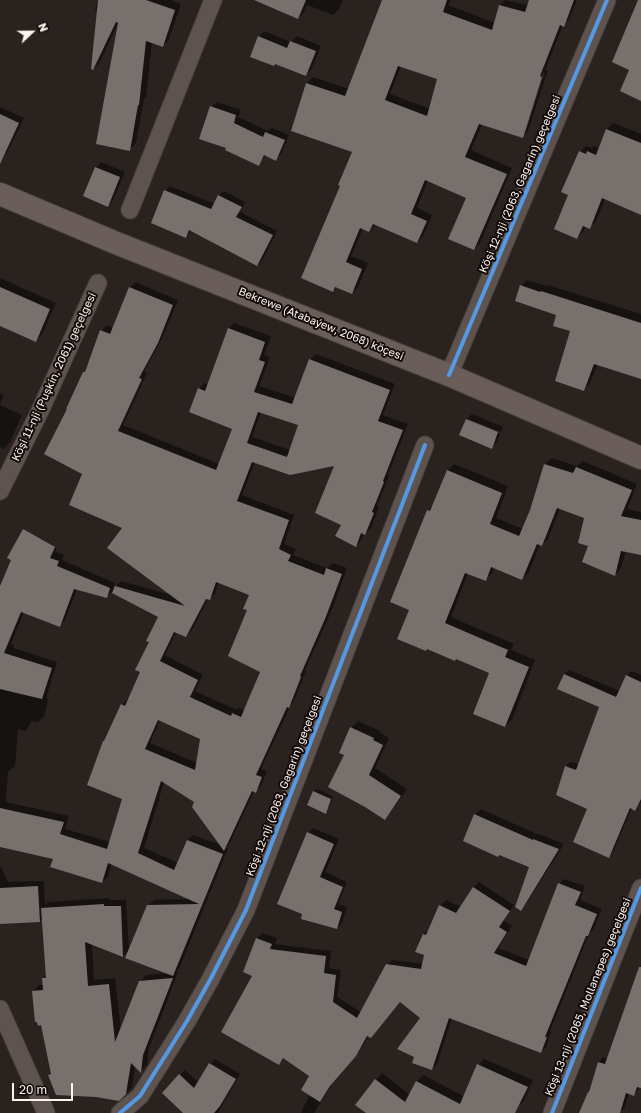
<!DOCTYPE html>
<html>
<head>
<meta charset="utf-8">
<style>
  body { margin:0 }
  #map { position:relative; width:641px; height:1113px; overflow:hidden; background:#2a221f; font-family:"Golos Text",sans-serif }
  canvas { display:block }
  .north { position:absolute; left:12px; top:12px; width:40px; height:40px; -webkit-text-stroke:3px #120b09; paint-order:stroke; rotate:68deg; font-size:11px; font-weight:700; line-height:16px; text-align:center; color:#fdf2ee }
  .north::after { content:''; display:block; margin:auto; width:14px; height:18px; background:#fdf2ee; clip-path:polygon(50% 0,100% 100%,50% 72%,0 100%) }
  .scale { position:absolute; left:12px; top:1083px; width:61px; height:18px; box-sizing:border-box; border:2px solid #fdf2ee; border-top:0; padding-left:5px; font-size:12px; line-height:14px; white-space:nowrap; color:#fdf2ee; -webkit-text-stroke:3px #120b09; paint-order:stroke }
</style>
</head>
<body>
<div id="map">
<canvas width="641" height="1113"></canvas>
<div class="north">N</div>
<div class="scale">20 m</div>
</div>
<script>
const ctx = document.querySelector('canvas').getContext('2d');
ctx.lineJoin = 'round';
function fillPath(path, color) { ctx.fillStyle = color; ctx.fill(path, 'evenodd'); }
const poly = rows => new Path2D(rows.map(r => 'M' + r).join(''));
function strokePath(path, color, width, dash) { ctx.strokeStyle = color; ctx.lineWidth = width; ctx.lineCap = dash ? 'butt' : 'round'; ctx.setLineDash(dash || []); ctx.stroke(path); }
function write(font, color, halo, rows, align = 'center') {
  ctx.font = font + ' "Golos Text",sans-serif'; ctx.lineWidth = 4; ctx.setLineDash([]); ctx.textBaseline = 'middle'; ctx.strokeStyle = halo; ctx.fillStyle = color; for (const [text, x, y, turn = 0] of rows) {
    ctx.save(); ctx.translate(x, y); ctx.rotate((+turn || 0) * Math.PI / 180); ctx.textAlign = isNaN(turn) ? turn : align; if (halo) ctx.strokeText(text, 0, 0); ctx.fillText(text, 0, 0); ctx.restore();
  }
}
const shadow = poly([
  [98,0,171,0,181,4,169,39,163,46,152,42,146,97,144,99,136,143,129,150,118,23,100,62,93,69,98,12,95,10],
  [256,0,343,0,339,9,333,15,307,5,304,12,298,18],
  [385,0,451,0,448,5,495,23,500,5,505,0,528,5,530,0,577,0,569,19,563,25,545,70,548,70,528,131,522,137,482,124,471,150,512,168,480,243,474,249,467,197,428,180,417,208,432,215,423,236,417,242,376,224,369,231,363,228,351,256,368,263,358,287,352,293,337,287,333,291,342,185,353,151,292,131,307,83,313,77,349,89],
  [401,66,439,79,430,109,390,94],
  [543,71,545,72,526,131,524,131],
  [264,31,291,42,297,36,321,46,311,70,306,75,259,37],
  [217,102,241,110,238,117,268,131,272,128,289,135,281,154,276,159,266,155,259,164,227,147,211,107],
  [0,107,24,118,8,151,2,157,0,155],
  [613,123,641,134,641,214,605,199,596,221,590,227,586,226,583,232,577,238,569,195,580,152,586,146,592,148,594,146,599,148,607,129],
  [101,162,125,172,113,200,108,206,96,168],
  [170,186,215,204,219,195,224,191,245,202,240,212,277,231,262,261,257,265,192,230,186,237,165,191],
  [0,278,56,303,42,334,36,341,0,325],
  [527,280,547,286,548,285,641,314,641,378,598,364,590,383,584,390,572,331,557,314,521,286],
  [135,282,178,300,163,336,144,372,147,373,123,425,219,464,233,428,199,389,204,383,208,385,228,329,234,323,271,336,264,355,270,357,259,386,296,398,310,360,316,354,395,384,383,415,408,424,388,475,389,476,377,506,379,507,371,528,364,534,361,540,356,546,343,524,336,464,255,462,242,495,294,515,284,544,296,549,293,555,327,568,333,563,347,568,331,612,305,670,306,671,294,701,291,704,261,769,267,771,261,786,255,792,254,791,229,845,226,848,228,848,179,969,176,972,178,972,149,1048,147,1065,141,1071,135,1066,132,1087,126,1094,49,1075,52,1072,33,992,39,985,44,985,43,979,47,975,43,918,40,921,0,923,0,865,8,882,44,881,45,906,48,902,110,898,109,900,126,900,129,950,123,956,92,943,94,980,115,978,121,1031,140,981,146,975,168,973,148,906,154,900,190,899,112,863,108,877,102,882,54,858,0,846,0,589,21,538,57,548,55,552,64,555,62,560,115,583,113,589,121,581,171,595,83,473,69,409,84,372,88,369,101,331,107,325,113,328,129,288],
  [261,412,299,424,290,450,252,437],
  [219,582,250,594,249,610,261,672,245,711,239,708,237,710,195,691,203,675,165,655,176,632,186,636,192,630,208,599,209,599,215,594],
  [77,589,106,597,115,589,159,616,141,672,129,700,127,699,122,705,124,798,110,842,65,829,69,816,6,802,8,771,15,766,18,729,25,731,30,725,31,721,38,722,44,717,48,699,46,698,57,662,13,648,14,645,11,644,24,612,60,625,65,620],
  [160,720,201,739,197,763,150,743],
  [164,782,196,801,221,845,193,835,187,840,178,863,144,848],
  [0,393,4,395,0,404],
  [0,405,22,415,10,442,4,449,0,447],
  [472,414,503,427,501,432,468,419,468,421,500,434,497,442,491,447,461,434,467,419],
  [552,458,577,466,583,461,637,484,627,509,641,512,641,554,626,551,621,568,615,575,589,545,585,518,560,508,548,539,542,545,540,544,529,572,522,579,494,568,492,573,486,580,468,573,451,617,514,644,511,650,535,660,512,720,505,726,491,673,410,610,428,510,434,504,447,471,454,464,508,486,496,518,523,529,531,510,545,464],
  [569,670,620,691,627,676,631,671,641,675,641,802,635,809,632,808,613,852,608,857,588,809,557,794,566,766,571,762,579,764,600,707,564,674],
  [358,721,380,731,380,733,389,738,375,768,407,789,391,812,385,819,346,755,351,728],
  [317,789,333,796,328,810,326,812,308,804,314,791],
  [481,809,539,835,539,834,564,844,526,904,521,909,530,866,475,815],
  [313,828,339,839,325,872,347,882,338,904,347,907,342,923,337,928,302,918,308,833],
  [564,879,585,886,580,900,602,909,593,930,589,934,550,1031,551,1032,546,1047,540,1052,452,1018,437,1064,432,1069,422,1018,400,1001,369,1036,361,1049,335,1079,314,1113,301,1113,317,1079,285,1057,279,1064,254,975,244,971,257,938,263,933,277,938,275,944,331,951,329,968,341,970,337,997,361,1012,387,965,392,960,424,964,426,954,423,935,429,929,440,906,446,900,461,907,474,887,479,882,514,905,504,921,512,926,498,948,529,960,559,884],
  [641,965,641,1082,638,1090,633,1095,629,1093,625,1107,620,1112,599,1062,603,1057,608,1059],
  [215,1059,240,1074,218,1113,185,1113,180,1075,185,1070,199,1083,210,1064],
  [484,1059,533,1080,523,1102,509,1113,367,1113,356,1105,382,1073,410,1095,417,1081,423,1075,465,1097,478,1065]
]);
const building = poly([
  [98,0,146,0,175,10,163,47,146,41,139,105,138,105,130,151,96,144,118,23,116,22,93,70,91,69],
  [254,0,306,0,298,19],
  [382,0,447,0,443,12,492,30,499,5,525,12,529,0,574,0,564,27,560,25,540,76,542,77,523,138,479,124,465,157,507,174,474,250,448,239,466,198,425,180,411,214,427,221,417,243,373,224,369,232,360,228,346,262,362,269,352,294,335,287,333,292,301,278,340,186,338,185,352,152,291,131,306,83,345,96],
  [398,66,437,79,427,116,385,100],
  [638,0,641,0,641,101,620,91,629,70,612,62],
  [258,36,287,48,290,41,316,51,306,76,275,64,274,66,250,57],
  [210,106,236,115,234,123,263,137,265,132,285,140,276,161,264,155,259,166,225,150,226,148,199,139],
  [0,114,19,123,0,164],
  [606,129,641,143,641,215,602,198,590,229,583,226,577,239,554,229,568,195,561,192,579,151,586,154,587,151,596,155],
  [95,167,120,177,108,207,83,196],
  [164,190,211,209,218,195,242,207,236,217,273,235,257,266,189,230,186,238,151,223],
  [520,285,540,292,541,291,641,323,641,379,594,364,584,391,555,381,570,331,553,326,556,315,515,301],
  [0,287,50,309,36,342,0,326],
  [129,287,173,305,158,343,139,378,142,379,118,431,216,470,232,429,189,412,198,388,205,391,228,328,265,342,259,360,265,362,254,392,292,404,309,359,390,390,378,421,403,430,383,481,384,482,372,512,374,513,365,535,361,533,356,547,335,536,341,525,315,513,334,466,290,475,252,462,237,501,289,520,279,549,291,555,288,561,324,575,326,568,342,574,325,619,300,676,301,677,289,708,287,707,256,775,262,777,256,793,252,791,224,851,192,807,194,802,161,781,138,853,174,870,187,840,223,854,173,976,125,958,147,905,199,904,108,863,102,883,50,867,53,859,0,847,0,808,64,822,60,834,107,849,122,799,87,785,103,741,104,741,121,704,125,706,140,672,135,670,149,642,146,641,158,617,112,593,115,586,185,606,107,548,122,528,69,505,82,474,44,454,67,409,66,409,83,372,85,372,100,330,110,334],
  [258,412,298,425,287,457,247,443],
  [216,582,249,595,243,609,247,610,228,656,260,672,241,717,232,713,231,716,190,697,198,680,160,661,174,632,186,637,206,599,210,600],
  [158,720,200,739,195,770,145,749],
  [466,419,498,432,492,449,459,435],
  [544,464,573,473,576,467,632,490,621,516,641,520,641,555,621,551,615,576,582,562,588,546,578,543,584,518,557,508,542,546,537,544,522,580,491,567,486,581,465,573,445,623,508,650,505,657,529,667,505,727,473,714,489,673,456,659,455,661,427,649,426,651,397,639,409,610,390,602,427,510,430,511,447,470,502,493,490,524,519,536,530,510],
  [23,529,55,547,50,558,59,561,57,566,110,588,107,598,74,589,60,627,21,612,4,653,52,668,42,699,0,689,0,586,11,560,7,558],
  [564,674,616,697,626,675,641,682,641,799,635,811,630,808,609,858,573,842,587,809,556,795,565,766,576,770,599,707,557,689],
  [350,727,374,738,373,740,383,745,369,775,401,796,385,820,365,807,328,787,344,755,339,753],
  [313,791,331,799,326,814,307,805],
  [474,814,533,840,533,839,559,849,521,911,515,907,529,867,499,855,498,857,463,841],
  [307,832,334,844,320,877,343,887,334,909,342,912,337,929,301,919,302,914,277,904],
  [558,883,581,892,575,905,597,914,588,936,586,936,545,1037,547,1037,541,1053,449,1018,432,1070,412,1063,414,1057,397,1049,420,1018,400,1002,371,1038,367,1036,356,1056,330,1086,320,1102,301,1090,309,1076,283,1058,279,1065,221,1032,252,976,243,972,256,938,272,944,270,949,326,956,324,973,336,975,333,1002,357,1018,386,964,421,969,424,955,415,952,423,934,426,935,439,905,456,913,473,887,510,911,499,927,507,932,494,953,526,966],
  [38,886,40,922,0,924,0,888],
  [104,904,104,906,121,906,123,957,85,942,88,986,109,984,115,1042,139,981,173,978,143,1055,141,1073,131,1063,126,1094,119,1101,96,1097,56,1095,48,1075,51,1074,41,1025,38,1026,37,1022,35,1022,32,991,43,990,42,978,46,978,41,908],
  [639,967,641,967,641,1088,637,1087,634,1096,626,1093,620,1113,579,1113,588,1092,589,1092,598,1062,605,1064],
  [209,1063,236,1079,220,1106,214,1113,183,1113,162,1093,179,1074,194,1088],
  [477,1064,528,1087,515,1113,366,1113,355,1105,375,1079,405,1102,416,1081,460,1104]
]);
const minor = poly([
  [130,210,213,0],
  [449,375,607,0],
  [0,491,39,413,98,283],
  [0,1009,46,1113],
  [120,1113,140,1096,187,1021,210,980,246,910,425,445],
  [552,1113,641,888]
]);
const secondary = poly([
  [0,194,116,243,449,375,641,458]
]);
const cycleway = poly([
  [449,375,607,0],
  [120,1113,140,1096,187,1021,210,980,246,910,425,445],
  [552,1113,641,888]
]);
const streetNames = [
  ["Köşi 12-nji (2063, Gagarin) geçelgesi",520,184,-67],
  ["Bekrewe (Atabaýew, 2068) köçesi",321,324,22],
  ["Köşi 11-nji (Puşkin, 2061) geçelgesi",54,377,-65],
  ["Köşi 12-nji (2063, Gagarin) geçelgesi",284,786,-69],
  ["Köşi 13-nji (2065, Mollanepes) geçelgesi",588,997,-68]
];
fillPath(shadow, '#0007');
fillPath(building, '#77706d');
strokePath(minor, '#47403d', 19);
strokePath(secondary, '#47403d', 24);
strokePath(minor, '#5f534f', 17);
strokePath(secondary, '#6b5e5a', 22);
strokePath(cycleway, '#5399e6', 4);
write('11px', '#fdf2ee', '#120b09', streetNames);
</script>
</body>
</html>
